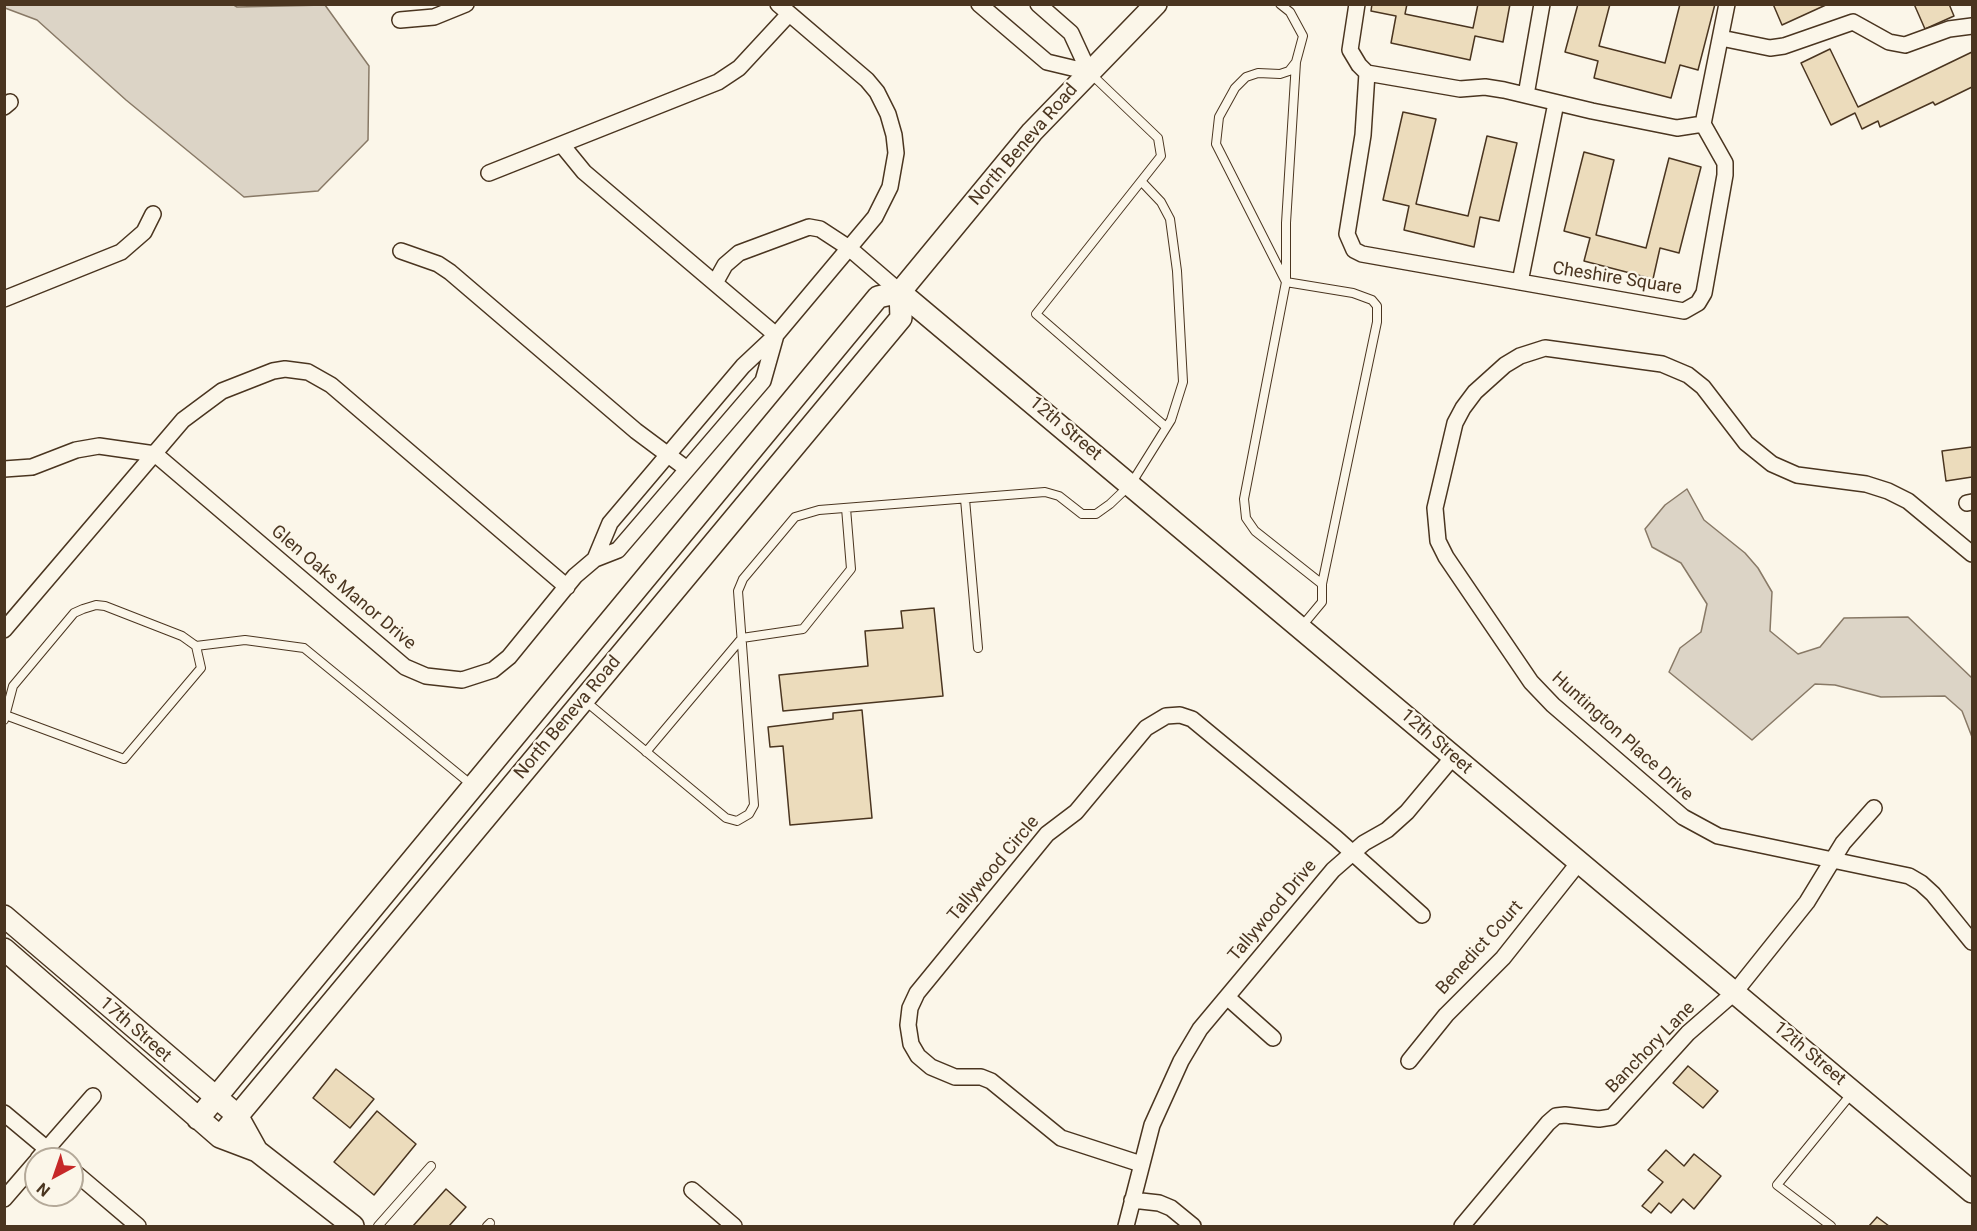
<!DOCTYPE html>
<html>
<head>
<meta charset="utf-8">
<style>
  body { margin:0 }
  #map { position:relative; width:1977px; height:1231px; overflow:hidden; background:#fbf6e9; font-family:Roboto,sans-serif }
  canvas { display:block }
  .frame { position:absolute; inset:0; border:6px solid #4a3520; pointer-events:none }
  .north { position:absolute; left:24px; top:1147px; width:60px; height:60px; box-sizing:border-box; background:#fbf6e9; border:2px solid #b4a999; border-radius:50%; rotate:220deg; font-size:16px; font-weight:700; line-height:24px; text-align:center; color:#4a3520 }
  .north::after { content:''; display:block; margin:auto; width:21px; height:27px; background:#c62828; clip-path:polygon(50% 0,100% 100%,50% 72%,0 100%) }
</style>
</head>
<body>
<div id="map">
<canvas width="1977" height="1231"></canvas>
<div class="frame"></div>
<div class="north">N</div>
</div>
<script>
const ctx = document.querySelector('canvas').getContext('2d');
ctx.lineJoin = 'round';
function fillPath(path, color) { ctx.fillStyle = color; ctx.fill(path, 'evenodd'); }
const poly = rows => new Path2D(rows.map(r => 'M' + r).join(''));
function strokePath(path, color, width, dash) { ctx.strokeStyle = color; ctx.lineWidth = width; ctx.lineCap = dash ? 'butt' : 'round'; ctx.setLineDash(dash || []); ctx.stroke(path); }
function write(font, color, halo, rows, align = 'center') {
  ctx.font = font + ' Roboto,sans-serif'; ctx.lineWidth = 4.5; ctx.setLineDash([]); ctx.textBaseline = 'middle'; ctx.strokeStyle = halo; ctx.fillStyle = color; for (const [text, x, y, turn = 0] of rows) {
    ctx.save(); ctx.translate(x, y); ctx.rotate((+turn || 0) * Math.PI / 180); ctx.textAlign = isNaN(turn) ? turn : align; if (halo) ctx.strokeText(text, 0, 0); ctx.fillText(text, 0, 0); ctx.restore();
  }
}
const water = poly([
  [5,4,232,4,237,7,325,5,369,66,368,140,318,191,244,197,126,100,37,20,5,8,5,4],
  [1687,489,1704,520,1745,553,1758,568,1772,592,1770,631,1798,654,1820,647,1844,618,1908,617,1972,678,1972,737,1962,711,1945,696,1881,697,1835,685,1815,684,1752,740,1669,672,1680,648,1701,632,1707,604,1681,563,1652,547,1645,529,1665,505,1687,489]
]);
const building = poly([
  [1372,4,1407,4,1405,14,1473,28,1478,4,1510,4,1503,42,1475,36,1470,60,1391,43,1396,16,1371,11,1372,4],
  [1578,4,1610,4,1599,46,1665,63,1680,4,1715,4,1698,70,1680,65,1671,98,1594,78,1598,61,1565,52,1578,4],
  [1773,4,1828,4,1782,25,1773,4],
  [1914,4,1949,4,1954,16,1925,29,1914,4],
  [1830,49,1858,107,1972,52,1972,87,1935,105,1933,102,1880,127,1878,121,1862,129,1855,113,1831,125,1801,63,1830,49],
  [1403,112,1436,119,1416,204,1468,216,1487,136,1517,143,1499,221,1480,217,1474,247,1404,230,1409,206,1383,200,1403,112],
  [1584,152,1614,160,1596,235,1646,248,1669,158,1701,167,1679,253,1660,248,1653,279,1584,261,1590,238,1564,231,1584,152],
  [1972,447,1972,477,1946,481,1942,451,1972,447],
  [934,608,943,696,783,711,779,675,868,666,865,631,903,628,901,611,934,608],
  [862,710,872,818,790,825,783,746,770,747,768,727,833,719,833,713,862,710],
  [1688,1066,1718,1091,1703,1108,1673,1083,1688,1066],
  [336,1069,374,1099,350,1128,313,1098,336,1069],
  [377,1111,416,1144,374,1195,334,1162,377,1111],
  [1666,1150,1684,1166,1694,1154,1721,1176,1694,1209,1683,1199,1671,1213,1659,1203,1651,1213,1642,1206,1663,1182,1648,1170,1666,1150],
  [446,1189,466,1207,449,1226,413,1226,446,1189],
  [1877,1217,1889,1226,1869,1226,1877,1217]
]);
const lane = poly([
  [1280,4,1290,12,1303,36,1296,62,1286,223,1286,282,1353,293,1372,300,1377,306,1377,322,1322,584,1322,602,1302,626],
  [1296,62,1289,71,1280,74,1258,73,1246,77,1235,88,1219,117,1216,144,1286,282,1244,499,1246,518,1255,531,1322,584],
  [1090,73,1158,138,1161,156,1036,314,1166,427],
  [965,499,978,648],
  [196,646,245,640,304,648,473,786],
  [584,700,726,818,737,821,749,814,754,805,738,591,743,579,795,517,819,510,1045,492,1059,496,1082,514,1096,514,1110,504,1131,484,1171,420,1183,382,1177,271,1170,219,1161,202,1142,182],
  [4,720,13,686,74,613,83,609,96,605,105,606,182,636,196,646,201,668,124,759,8,716],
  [646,752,742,638,803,629,851,569,846,508],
  [378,1226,431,1166],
  [487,1226,490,1223],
  [1831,1226,1777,1185,1852,1093]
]);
const street = poly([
  [979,4,1047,62,1089,72],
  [1038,4,1071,33,1089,72],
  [1357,4,1350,50,1359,65,1367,73,1363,135,1347,234,1354,250,1362,254,1684,311,1698,303,1704,293,1725,175,1725,163,1703,124,1727,4],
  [400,20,434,17,466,4],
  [1721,38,1770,48,1784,46,1853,22,1889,42,1905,45,1949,29,1972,26],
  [1367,73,1460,89,1485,87,1504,90,1592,111,1677,128,1703,124],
  [1526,95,1542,4],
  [4,107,10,102],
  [562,145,584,172,776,335],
  [489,173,718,82,739,68,789,14],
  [401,251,438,264,450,272,636,431,687,469],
  [1520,282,1556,103],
  [715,283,725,265,739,253,809,227,820,229,849,248,900,292],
  [4,299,121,252,144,232,153,214],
  [4,469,32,467,76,450,99,446,155,454,405,667,426,676,462,680,493,670,509,657,575,576,595,559,618,550,763,381,776,335],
  [1967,503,1972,502],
  [1972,554,1908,501,1888,491,1866,484,1797,475,1772,464,1746,443,1703,387,1688,375,1662,364,1545,348,1520,356,1505,365,1475,392,1463,408,1455,423,1435,508,1438,541,1446,557,1531,682,1553,705,1683,817,1718,836,1909,876,1921,883,1933,894,1972,942],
  [595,559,610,523,743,366,776,335,875,217,890,187,896,153,894,135,888,114,877,92,867,80,778,4],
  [4,630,183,420,222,391,273,371,285,369,308,372,331,385,567,587],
  [1227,997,1273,1038],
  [1409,1061,1446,1015,1503,958,1580,861],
  [4,1113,59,1159],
  [38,1159,93,1096],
  [1141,1164,1061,1138,991,1081,981,1077,955,1077,931,1067,918,1056,911,1044,908,1025,910,1008,917,993,1047,834,1076,812,1146,728,1166,716,1180,715,1192,719,1336,838,1422,915],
  [72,1170,138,1226],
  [692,1190,734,1226],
  [4,1199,36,1162],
  [1132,1200,1159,1203,1171,1208,1193,1226],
  [1126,1226,1152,1125,1181,1061,1200,1029,1333,870,1364,843,1387,830,1407,812,1453,757],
  [1462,1226,1548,1123,1556,1116,1565,1115,1599,1119,1612,1117,1688,1033,1735,992,1807,902,1843,843,1874,808]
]);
const secondary = poly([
  [900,292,1972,1192],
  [4,916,237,1115,257,1151],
  [4,949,220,1137,257,1151,353,1226],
  [198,1119,878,297,900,292,1032,132,1156,4],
  [220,1137,901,318,900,292]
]);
const streetNames = [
  ["North Beneva Road",1024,145,-49],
  ["Cheshire Square",1617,279,9],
  ["12th Street",1065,429,40],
  ["Glen Oaks Manor Drive",343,588,40],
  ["North Beneva Road",568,718,-50],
  ["Huntington Place Drive",1622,737,42],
  ["12th Street",1436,742,41],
  ["Tallywood Circle",994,869,-50],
  ["Tallywood Drive",1273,911,-50],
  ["Benedict Court",1480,948,-48],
  ["17th Street",135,1030,41],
  ["Banchory Lane",1651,1048,-46],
  ["12th Street",1809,1054,40]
];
fillPath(water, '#dcd4c6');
strokePath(water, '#887966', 1.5);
fillPath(building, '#ecdcbc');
strokePath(building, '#4a3520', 1.5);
strokePath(lane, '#4a3520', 10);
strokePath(street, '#4a3520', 18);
strokePath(secondary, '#4a3520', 24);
strokePath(lane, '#fbf6e9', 8);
strokePath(street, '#fbf6e9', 15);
strokePath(secondary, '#fbf6e9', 21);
write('18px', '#4a3520', '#fbf6e9', streetNames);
</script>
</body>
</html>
